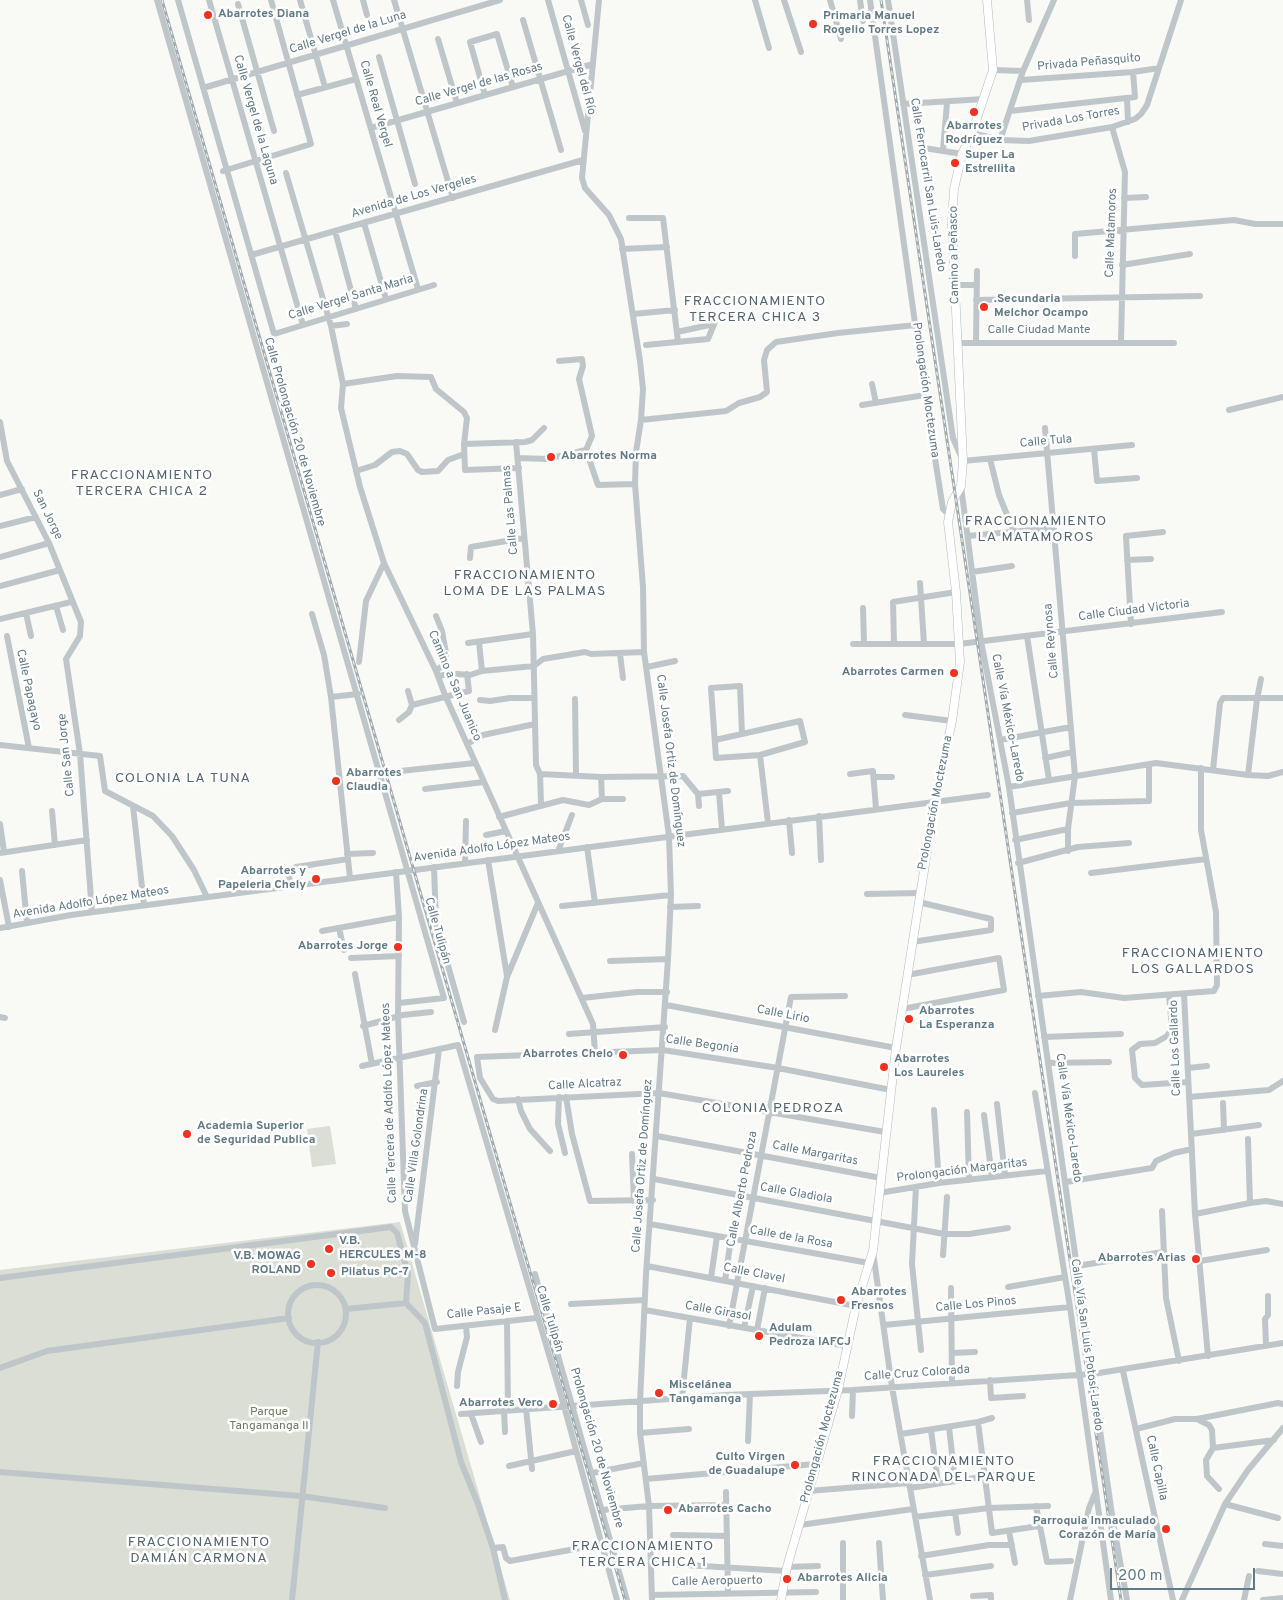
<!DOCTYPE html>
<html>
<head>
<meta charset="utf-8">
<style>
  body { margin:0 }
  #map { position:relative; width:1283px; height:1600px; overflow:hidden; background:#f9f9f6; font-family:Overpass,sans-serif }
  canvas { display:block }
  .scale { position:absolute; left:1110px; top:1568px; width:145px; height:22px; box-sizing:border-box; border:2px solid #627a84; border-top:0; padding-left:6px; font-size:15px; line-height:18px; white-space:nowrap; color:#627a84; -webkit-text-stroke:4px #fff; paint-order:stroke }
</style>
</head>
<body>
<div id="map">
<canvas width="1283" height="1600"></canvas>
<div class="scale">200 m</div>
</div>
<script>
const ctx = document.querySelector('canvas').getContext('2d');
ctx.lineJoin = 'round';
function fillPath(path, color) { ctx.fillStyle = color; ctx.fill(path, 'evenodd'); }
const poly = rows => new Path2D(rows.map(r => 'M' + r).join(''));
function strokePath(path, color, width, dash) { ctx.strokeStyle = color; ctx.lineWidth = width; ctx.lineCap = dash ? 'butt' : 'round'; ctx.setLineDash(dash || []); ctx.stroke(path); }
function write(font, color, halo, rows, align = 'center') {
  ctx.font = font + ' Overpass,sans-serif'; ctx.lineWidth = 5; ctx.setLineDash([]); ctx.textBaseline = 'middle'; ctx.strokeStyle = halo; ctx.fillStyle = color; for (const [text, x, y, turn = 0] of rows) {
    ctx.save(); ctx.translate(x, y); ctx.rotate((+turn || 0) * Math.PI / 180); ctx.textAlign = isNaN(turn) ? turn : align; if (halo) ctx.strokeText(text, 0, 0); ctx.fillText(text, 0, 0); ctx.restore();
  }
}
const green = poly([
  [330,1126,336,1164,312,1167,307,1129],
  [400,1222,510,1600,0,1600,0,1270]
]);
const minor = poly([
  [157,0,444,998,399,1003],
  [178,0,274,334,434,285],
  [209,0,303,325],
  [300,0,325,87],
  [333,0,418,289],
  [363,0,367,15],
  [394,0,453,198],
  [548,0,585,131],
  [581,0,588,25],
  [599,0,582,178,585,188,609,215,621,239,640,361,643,389,641,420,636,452,635,484,643,587,644,652,669,836,671,895,668,959,646,1274,640,1402,640,1433,649,1506,652,1600],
  [755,0,769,48],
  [784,0,801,52],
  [830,0,841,39],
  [860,0,863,21],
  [870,0,925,395,943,509,948,514],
  [888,0,953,438,963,461,1132,445],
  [1027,0,1029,20],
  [238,4,274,131],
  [523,20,561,150],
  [438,39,457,103],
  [379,57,415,184],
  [993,70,1023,71],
  [1021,80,1133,72,1159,68],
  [203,88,500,0],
  [297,95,356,79],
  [485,95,470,42,497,34,513,87],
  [1127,98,1128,122],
  [903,104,984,99],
  [1010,111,1135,97,1133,72],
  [1112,127,1125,172,1121,342],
  [371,128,593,64],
  [972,133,1000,140,1029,141,1112,127,1135,119,1141,114,1147,105,1181,0],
  [1000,140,1023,71,1054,0],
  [924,148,962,154],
  [943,150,947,103],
  [223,171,311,144,271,0],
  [286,173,331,326,343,384,341,408,360,487,384,563,436,671,445,695,593,1024,595,1053],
  [1124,198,1146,197],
  [629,218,663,218,678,342],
  [364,223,386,299],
  [335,231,356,309],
  [622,249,667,247],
  [251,255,583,160],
  [1075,256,1075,234,1234,220,1255,224,1283,224],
  [1122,265,1190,254],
  [955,285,977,285],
  [976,300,1200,296],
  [633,314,675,310],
  [331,326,347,324],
  [677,332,714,324],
  [976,342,977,271],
  [957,343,1174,343],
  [646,345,708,339,717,317],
  [559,361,582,359,583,366,579,379,592,436,586,450],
  [343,384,397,376,431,377,436,389,464,412,467,418,464,444,465,470,519,468],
  [872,384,876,403],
  [862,405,925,395],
  [1229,410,1283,397],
  [641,420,726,411,739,403,760,397,767,392,764,360,767,350,776,342,838,333,916,325],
  [0,422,7,461,49,543,81,622,80,636,66,659,80,754,92,912],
  [1045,428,1075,776,1068,829,1068,851],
  [516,442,533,634,536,765,540,774,541,804],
  [464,444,525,442,532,440,544,428],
  [1094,449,1097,481,1137,478],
  [586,450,598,485,635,484],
  [518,458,547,459,586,450],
  [990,459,999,495,1014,532],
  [356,471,375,465,392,452,400,451,407,454,418,470,422,472,438,471,448,460,464,454],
  [961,486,981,641,1009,787,1113,1522,1127,1600],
  [0,495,22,489],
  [0,526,36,517],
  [968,536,1054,528],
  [0,557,49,543],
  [470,558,471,547,524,538],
  [1127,560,1151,559],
  [972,572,1012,566],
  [920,583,924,644],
  [0,586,60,570],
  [56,606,63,630],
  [863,608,864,644],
  [26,613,31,636],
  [312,614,324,655,331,697,350,878],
  [436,616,442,631,446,653,445,663,436,671],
  [0,619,71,602],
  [1131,624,1126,536,1163,532],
  [7,636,29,748],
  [1027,636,1049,780],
  [479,642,482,671],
  [468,643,533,634],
  [853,644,959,644,1222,612],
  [894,644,893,602,956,592],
  [620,654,623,678],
  [359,662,366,601,384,563],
  [647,667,675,661],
  [457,674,470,675,482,671,534,666,543,659,585,652,591,654,644,652],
  [438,676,450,674],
  [331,697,358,694],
  [575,699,576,775],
  [480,700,490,701,510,698,534,698],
  [412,705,469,691,467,674],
  [905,715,952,721],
  [399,720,409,712,412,705,408,691],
  [715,740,800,721,805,742,760,755,716,758,711,688,740,686,742,734],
  [1000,740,1071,727],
  [467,744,483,735,535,724],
  [0,745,100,756,105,791,153,816,172,836,194,870,207,897],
  [760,755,768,823],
  [1045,758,1073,752],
  [1213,770,1220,703,1223,698,1283,698],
  [391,772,475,763],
  [540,774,601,777,683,776,698,794,699,806],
  [850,774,873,771,876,809],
  [1248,775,1257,699,1261,679],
  [601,777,602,799],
  [874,777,892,777],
  [1009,787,1156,763,1248,775,1268,776,1283,772],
  [425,789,484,782],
  [719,793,722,829],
  [698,794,728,791],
  [602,799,623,799],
  [133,806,144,905],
  [52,811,55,845],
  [1012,813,1071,803,1149,801,1149,764],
  [819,816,821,860],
  [499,817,563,800,589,805,602,799],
  [789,820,792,853],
  [0,824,4,852],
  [486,835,506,831],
  [1015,840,1068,829],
  [587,847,595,903],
  [558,851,572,815],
  [0,853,87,840],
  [347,854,373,853],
  [488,860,507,976],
  [465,863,466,821],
  [1018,863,1078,847,1129,843],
  [434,867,436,923,464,1022],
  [22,871,27,923],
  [396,872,399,917,398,1016,405,1211,435,1329,536,1318],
  [1091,873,1206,859],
  [0,880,9,927],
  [290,886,289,872,296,867,348,859],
  [867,894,920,893],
  [562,906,671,895],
  [670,907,698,906],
  [0,928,71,915,988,795],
  [339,928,344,950],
  [322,931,399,917],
  [912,942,991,930,991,919,918,902],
  [351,958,399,956],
  [610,961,668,959],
  [355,974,372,1064],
  [1184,994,1195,1214,1208,1356],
  [1169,995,1172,1028,1167,1036,1155,1043,1140,1044,1132,1050,1135,1078,1142,1085,1188,1082],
  [1038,996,1081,992,1124,998,1214,991,1217,985,1216,912,1201,830,1201,768],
  [582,998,637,992,667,992],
  [666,1005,896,1048],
  [902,1009,1004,990,999,958,907,975],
  [0,1017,5,1018],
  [363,1026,403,1015,431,1012],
  [495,1030,507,977,538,903],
  [569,1034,665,1027],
  [1044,1037,1121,1034],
  [1048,1063,1109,1062],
  [362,1066,458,1045,564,1406,617,1600],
  [1188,1068,1207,1066],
  [417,1086,437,1082],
  [1035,1093,1070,1307,1111,1600],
  [559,1097,558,1124,565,1153],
  [566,1097,572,1134,590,1201,653,1200],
  [1189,1097,1269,1090,1283,1081],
  [518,1099,521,1111,530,1129,550,1151],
  [1223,1103,1224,1130],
  [997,1104,1005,1175],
  [934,1110,939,1183],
  [967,1112,969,1180],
  [984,1115,992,1177],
  [885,1132,659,1093,498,1101,493,1099,480,1078,477,1057,663,1050,778,1068,891,1090],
  [1191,1134,1259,1125],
  [657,1136,881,1178],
  [1248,1139,1250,1203],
  [632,1154,634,1201],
  [654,1179,944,1234,969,1234,1008,1228],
  [1066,1182,1152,1168,1156,1161,1174,1153,1192,1149],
  [916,1187,912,1264,921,1350],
  [879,1193,939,1183,1047,1171],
  [1162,1211,1166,1298,1179,1361],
  [1195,1214,1250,1203,1266,1201,1283,1204],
  [650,1224,869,1263],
  [415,1244,439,1049],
  [873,1252,892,1387,930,1600],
  [943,1255,947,1197],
  [1200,1261,1267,1250],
  [647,1266,856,1306],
  [1077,1266,1163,1252],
  [535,1274,627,1600],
  [0,1278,391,1227,397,1233,408,1274,406,1303,346,1309],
  [711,1278,717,1236],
  [725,1281,731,1238],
  '288 1314a29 29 0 1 1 58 0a29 29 0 1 1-58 0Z',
  [1008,1287,1065,1277],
  [951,1288,952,1382],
  [406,1303,425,1323,461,1462,478,1504,493,1548,505,1600],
  [571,1304,645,1300],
  [645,1310,846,1346],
  [507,1321,508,1410],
  [884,1325,1070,1307],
  [729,1326,791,997,845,996],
  [744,1328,753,1286],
  [757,1330,765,1288],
  [1266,1346,1265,1319,1268,1315,1268,1296],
  [952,1353,975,1352],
  [0,1368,47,1351,289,1318],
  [1123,1371,1173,1600],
  [990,1380,991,1398,1023,1396],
  [457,1386,458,1372,467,1337,466,1326],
  [682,1398,690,1318],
  [526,1408,532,1469],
  [504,1410,505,1432],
  [461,1414,725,1395,853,1390,1093,1374,1283,1343],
  [471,1414,481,1442],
  [852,1416,853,1390],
  [1197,1419,1209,1425,1212,1430,1213,1448,1206,1460,1207,1476,1219,1489],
  [978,1422,992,1533,1039,1526],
  [949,1427,955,1480],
  [1136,1429,1175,1419,1197,1419,1278,1403,1283,1404],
  [931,1430,938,1483],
  [640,1433,689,1429],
  [901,1434,978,1422,992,1418],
  [748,1441,750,1394],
  [1213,1448,1274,1440],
  [509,1466,576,1451],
  [0,1472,301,1496,385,1508],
  [592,1473,644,1463],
  [646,1479,815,1464],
  [910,1488,1001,1474],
  [808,1491,909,1483],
  [726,1492,728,1593],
  [1225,1504,1278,1518],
  [1036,1506,1047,1562,1071,1561],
  [602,1510,649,1506,726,1505],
  [955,1512,958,1533],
  [915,1517,989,1508,1048,1506],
  [800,1525,913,1509],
  [1009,1531,1015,1563],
  [673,1535,727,1536],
  [879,1543,883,1600],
  [1265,1544,1283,1546],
  [493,1548,503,1547,506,1558,510,1561,602,1544],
  [921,1556,989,1545,1012,1545],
  [652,1563,786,1571],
  [787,1567,818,1566],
  [1258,1571,1283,1574],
  [925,1575,991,1566],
  [652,1595,816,1592],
  [973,1596,991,1595,991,1600],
  [292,1600,318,1342],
  [843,1600,843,1543],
  [1070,1600,1089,1508,1095,1493],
  [1182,1600,1225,1504,1248,1470,1283,1428],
  [1244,1600,1249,1576],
  [1263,1600,1283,1598]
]);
const major = poly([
  [781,1600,787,1567,838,1390,856,1306,873,1251,896,1048,935,801,952,721,960,662,956,592,948,522,952,502,961,486,963,461,952,224,954,189,962,154,972,133,993,70,987,0]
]);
const rail = poly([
  [162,0,625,1600],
  [881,0,1121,1600]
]);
const markers = [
  [208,15,5,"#f1311f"],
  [813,24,5,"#f1311f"],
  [974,112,5,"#f1311f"],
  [955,163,5,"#f1311f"],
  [984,307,5,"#f1311f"],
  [551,457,5,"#f1311f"],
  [954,673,5,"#f1311f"],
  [336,781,5,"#f1311f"],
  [316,879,5,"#f1311f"],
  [398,947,5,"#f1311f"],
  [909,1019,5,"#f1311f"],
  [623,1055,5,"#f1311f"],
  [884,1067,5,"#f1311f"],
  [187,1134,5,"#f1311f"],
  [329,1249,5,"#f1311f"],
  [1196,1259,5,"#f1311f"],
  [311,1264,5,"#f1311f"],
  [331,1273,5,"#f1311f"],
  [841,1300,5,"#f1311f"],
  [759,1336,5,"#f1311f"],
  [659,1393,5,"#f1311f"],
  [553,1404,5,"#f1311f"],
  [795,1465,5,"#f1311f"],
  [668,1510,5,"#f1311f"],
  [1166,1529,5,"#f1311f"],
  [787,1579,5,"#f1311f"]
];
const poiNames = [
  ["Abarrotes Diana",218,15],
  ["Primaria Manuel",823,17],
  ["Rogelio Torres Lopez",823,31],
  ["Abarrotes",974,127,"center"],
  ["Rodríguez",974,141,"center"],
  ["Super La",965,156],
  ["Estrellita",965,170],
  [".Secundaria",994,300],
  ["Melchor Ocampo",994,314],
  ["Abarrotes Norma",561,457],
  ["Abarrotes Carmen",944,673,"right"],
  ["Abarrotes",346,774],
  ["Claudia",346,788],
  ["Abarrotes y",306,872,"right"],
  ["Papeleria Chely",306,886,"right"],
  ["Abarrotes Jorge",388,947,"right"],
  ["Abarrotes",919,1012],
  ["La Esperanza",919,1026],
  ["Abarrotes Chelo",613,1055,"right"],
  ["Abarrotes",894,1060],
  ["Los Laureles",894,1074],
  ["Academia Superior",197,1127],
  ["de Seguridad Publica",197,1141],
  ["V.B.",339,1242],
  ["HERCULES M-8",339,1256],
  ["V.B. MOWAG",301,1257,"right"],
  ["ROLAND",301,1271,"right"],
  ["Abarrotes Arias",1186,1259,"right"],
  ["Pilatus PC-7",341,1273],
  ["Abarrotes",851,1293],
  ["Fresnos",851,1307],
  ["Adulam",769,1329],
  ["Pedroza IAFCJ",769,1343],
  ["Miscelánea",669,1386],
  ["Tangamanga",669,1400],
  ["Abarrotes Vero",543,1404,"right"],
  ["Culto Virgen",785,1458,"right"],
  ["de Guadalupe",785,1472,"right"],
  ["Abarrotes Cacho",678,1510],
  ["Parroquia Inmaculado",1156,1522,"right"],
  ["Corazón de María",1156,1536,"right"],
  ["Abarrotes Alicia",797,1579]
];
const streetNames = [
  ["Calle Vergel de la Luna",348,33,-17],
  ["Privada Peñasquito",1089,63,-5],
  ["Calle Vergel del Río",578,65,75],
  ["Calle Vergel de las Rosas",479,85,-16],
  ["Calle Real Vergel",375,104,74],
  ["Calle Vergel de la Laguna",255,120,74],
  ["Privada Los Torres",1071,120,-10],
  ["Calle Ferrocarril San Luis-Laredo",927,185,81],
  ["Avenida de Los Vergeles",414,197,-16],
  ["Calle Matamoros",1112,233,-88],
  ["Camino a Peñasco",955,255,-91],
  ["Calle Vergel Santa Maria",351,298,-17],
  ["Calle Ciudad Mante",1039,331],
  ["Prolongación Moctezuma",925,390,82],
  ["Calle Prolongación 20 de Noviembre",294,432,74],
  ["Calle Tula",1046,442,-5],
  ["Calle Las Palmas",511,510,-95],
  ["San Jorge",47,515,64],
  ["Calle Ciudad Victoria",1134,611,-7],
  ["Calle Reynosa",1052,641,-95],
  ["Camino a San Juanico",454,686,67],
  ["Calle Papagayo",28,690,78],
  ["Calle Vía México-Laredo",1007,718,79],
  ["Calle San Jorge",67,755,-96],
  ["Calle Josefa Ortiz de Domínguez",670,761,83],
  ["Prolongación Moctezuma",936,803,-79],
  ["Avenida Adolfo López Mateos",492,848,-8],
  ["Avenida Adolfo López Mateos",91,903,-9],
  ["Calle Tulipán",437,931,74],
  ["Calle Lirio",783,1015,11],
  ["Calle Begonia",702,1045,8],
  ["Calle Los Gallardo",1176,1048,-92],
  ["Calle Alcatraz",585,1085,-3],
  ["Calle Tercera de Adolfo López Mateos",390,1103,-92],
  ["Calle Vía México-Laredo",1068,1118,82],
  ["Calle Villa Golondrina",417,1146,-82],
  ["Calle Margaritas",815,1154,11],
  ["Calle Josefa Ortiz de Domínguez",643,1166,-86],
  ["Prolongación Margaritas",962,1171,-7],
  ["Calle Alberto Pedroza",743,1189,-79],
  ["Calle Gladiola",796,1194,10],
  ["Calle de la Rosa",791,1238,10],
  ["Calle Clavel",754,1274,11],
  ["Calle Los Pinos",976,1305,-5],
  ["Calle Pasaje E",484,1312,-6],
  ["Calle Girasol",718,1312,10],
  ["Calle Tulipán",549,1319,73],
  ["Calle Vía San Luis Potosí-Laredo",1086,1345,82],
  ["Calle Cruz Colorada",917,1374,-4],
  ["Prolongación Moctezuma",823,1437,-75],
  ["Prolongación 20 de Noviembre",596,1448,74],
  ["Calle Capilla",1156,1468,78],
  ["Calle Aeropuerto",717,1582,-1]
];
const parkNames = [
  ["Parque",269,1413],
  ["Tangamanga II",269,1427]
];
const neighbourhoodNames = [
  ["FRACCIONAMIENTO",755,302],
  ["TERCERA CHICA 3",755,318],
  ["FRACCIONAMIENTO",142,476],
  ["TERCERA CHICA 2",142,492],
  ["FRACCIONAMIENTO",1036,522],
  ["LA MATAMOROS",1036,538],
  ["FRACCIONAMIENTO",525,576],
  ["LOMA DE LAS PALMAS",525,592],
  ["COLONIA LA TUNA",183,779],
  ["FRACCIONAMIENTO",1193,954],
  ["LOS GALLARDOS",1193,970],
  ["COLONIA PEDROZA",773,1109],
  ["FRACCIONAMIENTO",944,1462],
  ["RINCONADA DEL PARQUE",944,1478],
  ["FRACCIONAMIENTO",199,1543],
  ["DAMIÁN CARMONA",199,1559],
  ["FRACCIONAMIENTO",643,1547],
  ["TERCERA CHICA 1",643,1563]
];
fillPath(green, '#daded5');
strokePath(major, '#b3babe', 9);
strokePath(minor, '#bfc6c9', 6);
strokePath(major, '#fff', 8);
strokePath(rail, '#a1abb0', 3);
strokePath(rail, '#fff', 1, [4]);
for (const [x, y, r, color] of markers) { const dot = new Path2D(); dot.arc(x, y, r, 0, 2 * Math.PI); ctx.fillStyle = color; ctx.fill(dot); strokePath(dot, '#fff', 2); }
write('bold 12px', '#627a84', '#fff', poiNames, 'left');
write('12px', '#627a84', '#fff', streetNames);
write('12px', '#6a7a61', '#fff', parkNames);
ctx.letterSpacing = '1px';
write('14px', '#54666e', '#fff', neighbourhoodNames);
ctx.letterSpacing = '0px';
</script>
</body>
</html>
